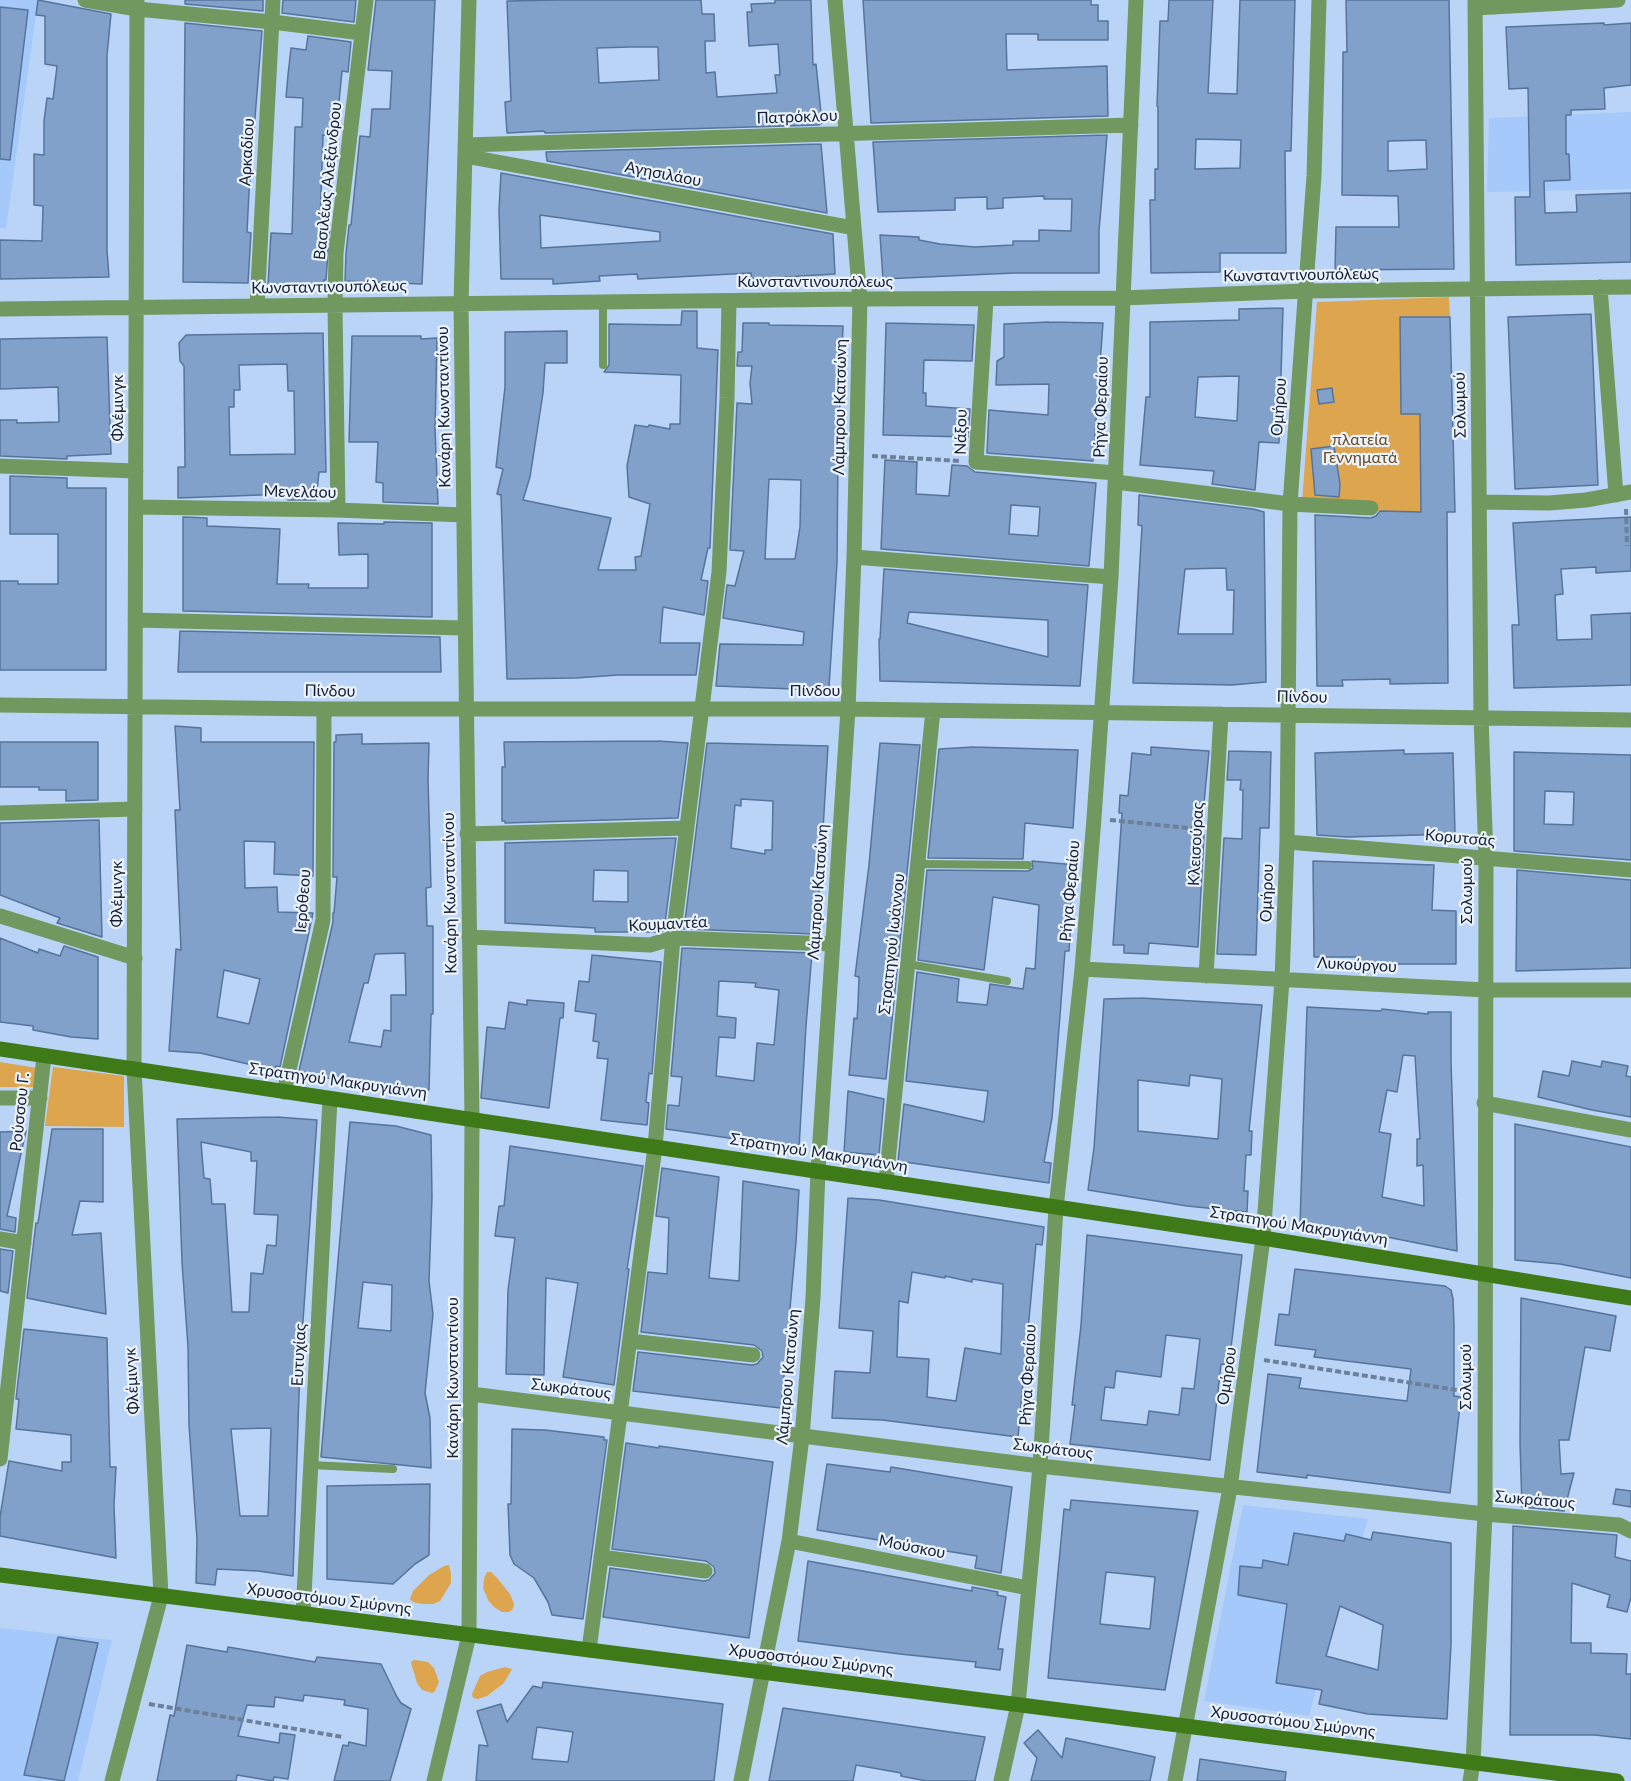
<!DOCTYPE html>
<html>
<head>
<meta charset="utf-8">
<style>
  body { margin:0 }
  canvas { display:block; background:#bad4f7 }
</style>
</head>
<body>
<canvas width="1631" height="1781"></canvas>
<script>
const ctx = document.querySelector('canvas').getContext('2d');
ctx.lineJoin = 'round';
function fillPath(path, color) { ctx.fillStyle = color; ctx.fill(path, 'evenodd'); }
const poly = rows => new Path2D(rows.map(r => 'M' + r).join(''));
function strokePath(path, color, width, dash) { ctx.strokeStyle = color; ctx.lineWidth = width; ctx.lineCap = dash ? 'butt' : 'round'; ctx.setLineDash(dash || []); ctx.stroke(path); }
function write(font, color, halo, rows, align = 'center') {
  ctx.font = font + ' Lato,sans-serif'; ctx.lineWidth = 4.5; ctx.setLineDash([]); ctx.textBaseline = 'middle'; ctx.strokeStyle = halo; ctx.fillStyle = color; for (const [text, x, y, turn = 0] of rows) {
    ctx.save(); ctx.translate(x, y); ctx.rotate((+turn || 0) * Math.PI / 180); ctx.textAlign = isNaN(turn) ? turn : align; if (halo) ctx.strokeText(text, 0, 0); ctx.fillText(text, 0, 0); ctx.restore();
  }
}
const built = poly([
  [0,0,38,0,6,229,0,228],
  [1631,112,1631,189,1487,192,1489,118],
  [1243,1505,1368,1519,1335,1622,1309,1716,1204,1701],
  [0,1628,112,1640,78,1781,0,1781]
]);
const green = poly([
  [1449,297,1450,317,1400,318,1401,414,1420,414,1421,512,1375,511,1302,502,1317,302],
  [0,1062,37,1068,35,1087,0,1087],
  [53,1067,124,1076,124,1127,45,1126],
  [449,1565,451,1573,451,1583,440,1601,433,1604,423,1604,413,1602,410,1599,413,1591,429,1575,444,1566],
  [487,1572,491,1572,497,1578,510,1594,514,1604,513,1609,509,1612,502,1612,494,1607,488,1600,483,1588,484,1579],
  [415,1660,428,1662,434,1668,439,1682,435,1691,432,1693,422,1690,417,1683,411,1663,412,1661],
  [505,1667,512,1669,504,1683,487,1696,478,1699,473,1698,472,1694,480,1676,487,1672]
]);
const building = poly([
  [38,0,111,14,107,55,107,250,109,277,0,279,0,240,42,241,43,206,34,205,34,154,44,155,44,121,47,98,53,99,57,66,45,64,45,16,36,15,38,0],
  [185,0,263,0,263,11,185,4,185,0],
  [283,0,356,0,354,22,282,13,283,0],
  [376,0,435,0,422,284,345,281,346,254,349,225,351,225,360,136,370,137,372,109,390,109,392,71,368,70,376,0],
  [558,0,701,0,702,14,714,14,715,41,705,41,706,73,715,72,717,97,777,93,775,75,780,75,778,44,749,46,747,12,752,12,751,4,775,3,775,0,811,0,813,65,816,64,822,123,819,125,545,133,544,131,507,133,505,102,511,101,507,1,558,0],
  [629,47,658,47,659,80,599,83,597,48,629,47],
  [863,0,1091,0,1091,5,1098,5,1098,21,1108,21,1108,40,1038,40,1038,34,1006,34,1007,70,1107,66,1108,116,871,123,863,0],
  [1169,0,1213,0,1208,93,1237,94,1240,0,1295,0,1291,151,1285,151,1286,253,1220,253,1220,272,1151,273,1150,200,1155,200,1155,169,1158,169,1158,107,1157,106,1160,21,1168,21,1169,0],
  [1196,139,1241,140,1240,168,1195,169,1196,139],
  [1346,0,1449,0,1454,269,1335,270,1336,227,1399,227,1398,196,1342,195,1343,52,1347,52,1346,0],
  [1426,140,1427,169,1388,171,1388,141,1426,140],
  [0,7,28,10,10,160,0,159,0,7],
  [185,23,262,31,249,192,247,232,251,233,248,283,183,282,185,23],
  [1604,23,1604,25,1631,23,1631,85,1604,88,1605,109,1571,110,1571,115,1566,115,1566,154,1569,154,1570,180,1544,181,1545,213,1577,212,1576,195,1631,193,1631,262,1516,265,1515,197,1530,197,1528,88,1509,89,1506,27,1604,23],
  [308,36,351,42,348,72,342,71,339,102,333,101,332,136,323,135,320,224,330,225,326,280,324,280,324,286,268,284,271,233,292,234,295,127,302,127,303,98,286,97,288,75,291,48,306,50,308,36],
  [1107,135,1099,231,1099,273,1014,273,883,279,880,235,919,237,919,240,940,244,975,247,1013,245,1013,241,1039,241,1039,230,1071,231,1072,199,1044,199,1044,196,1003,198,1003,208,987,209,987,197,955,198,955,210,878,212,873,142,1107,135],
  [821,144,827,213,547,161,546,152,821,144],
  [501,173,833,234,835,274,752,279,751,273,638,279,637,274,599,276,600,281,553,284,553,279,501,279,499,210,501,173],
  [540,215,660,232,660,241,541,248,540,215],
  [1283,308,1279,443,1259,442,1255,490,1212,484,1214,471,1140,465,1146,397,1150,397,1150,322,1239,320,1239,309,1283,308],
  [1239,376,1237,421,1195,417,1198,377,1239,376],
  [682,311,697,311,697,348,718,350,710,548,708,548,701,580,708,581,704,615,663,607,660,643,700,643,696,675,618,675,576,678,507,679,501,495,497,494,503,469,496,467,505,387,505,332,567,331,567,363,545,363,543,393,530,477,523,500,611,518,598,570,636,570,635,557,641,556,650,504,629,497,627,466,635,425,648,427,649,425,670,429,670,424,680,424,681,375,604,372,609,365,609,324,681,325,682,311],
  [1591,314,1598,485,1515,489,1508,317,1591,314],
  [1400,317,1450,317,1455,512,1447,512,1448,683,1390,684,1390,679,1342,680,1343,686,1317,686,1315,515,1371,518,1376,516,1380,511,1421,512,1420,414,1401,414,1400,317],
  [1049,322,1103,323,1093,461,987,453,989,410,1048,415,1049,384,996,385,997,361,1004,357,1004,324,1049,322],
  [743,323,769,323,769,325,843,326,838,452,837,563,829,687,794,689,716,686,720,644,803,645,804,632,723,618,727,585,735,586,744,551,730,550,737,403,752,404,750,383,752,366,737,366,738,352,742,352,743,323],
  [769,479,801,480,800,527,795,559,765,559,769,479],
  [886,323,974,325,972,361,924,360,923,393,926,393,926,406,970,409,968,437,883,435,886,323],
  [323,333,326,472,319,472,316,500,288,500,288,494,178,498,178,467,185,467,184,366,180,361,179,343,186,335,323,333],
  [287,364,288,391,294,391,295,454,230,455,229,407,234,407,234,390,240,390,239,365,287,364],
  [352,336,421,336,421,339,437,338,435,430,438,504,383,502,383,483,376,482,378,442,349,442,352,336],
  [107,337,111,454,67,456,67,459,0,456,0,420,17,420,17,423,59,422,58,387,0,389,0,339,107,337],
  [1332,388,1334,402,1319,404,1317,390,1332,388],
  [1334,446,1340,484,1339,497,1315,495,1311,449,1334,446],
  [885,460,917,462,916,494,949,496,952,465,967,466,975,472,1096,483,1089,566,881,549,885,460],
  [1011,505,1040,507,1038,536,1009,534,1011,505],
  [10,476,67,478,67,488,106,488,106,670,0,670,0,581,18,581,18,584,58,584,58,534,10,534,10,476],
  [1139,495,1253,509,1264,512,1266,682,1232,685,1133,683,1142,526,1138,525,1139,495],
  [1226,568,1227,590,1234,590,1233,634,1178,634,1185,569,1226,568],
  [183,517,207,518,207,526,280,529,277,584,309,584,308,588,368,588,368,554,339,555,338,523,384,524,384,522,432,523,432,617,183,611,183,517],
  [1631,517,1631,571,1596,573,1596,567,1561,569,1563,594,1555,595,1557,640,1592,639,1591,615,1631,613,1631,685,1514,688,1512,625,1519,625,1513,523,1631,517],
  [884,569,1088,585,1080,686,880,681,879,639,880,639,884,569],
  [909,612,1048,620,1048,657,907,623,909,612],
  [180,631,440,637,441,672,178,672,180,631],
  [175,726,201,728,201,742,314,742,313,876,274,874,275,842,244,841,245,888,277,887,278,912,313,913,280,1067,276,1066,274,1070,200,1053,169,1051,176,949,181,950,175,810,180,810,175,726],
  [224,970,260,979,249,1024,217,1017,224,970],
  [362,734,362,744,429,743,428,779,431,887,426,888,427,926,433,926,433,1014,431,1014,429,1090,326,1078,299,1071,333,922,333,913,334,913,337,877,333,877,334,742,336,742,336,735,362,734],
  [405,953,406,995,391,995,391,1031,384,1030,381,1047,349,1042,364,983,368,983,375,954,405,953],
  [658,741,688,743,678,818,505,823,505,821,502,821,502,767,505,767,504,742,658,741],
  [0,742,98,742,98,800,66,801,66,790,39,790,39,787,0,787,0,742],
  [707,743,828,746,817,930,815,929,814,934,684,929,707,743],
  [741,799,773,801,772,850,765,850,765,854,731,848,735,805,741,806,741,799],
  [880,743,920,745,886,1079,849,1075,854,1018,857,1019,858,1004,859,977,855,976,869,865,880,743],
  [974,747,1078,750,1073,828,1025,823,1023,859,928,858,939,749,974,747],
  [1151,747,1209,751,1201,835,1204,835,1198,947,1149,943,1148,954,1124,953,1124,945,1113,945,1122,813,1119,813,1120,795,1128,796,1132,753,1151,755,1151,747],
  [1404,750,1404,754,1453,753,1455,834,1347,837,1317,835,1315,753,1404,750],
  [1229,751,1271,752,1269,828,1260,828,1256,955,1217,954,1224,838,1242,839,1243,790,1240,790,1241,780,1227,780,1229,751],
  [1514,752,1631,755,1631,860,1514,851,1514,752],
  [1545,791,1574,792,1573,825,1544,824,1545,791],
  [99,820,102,937,57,923,60,918,0,895,0,823,99,820],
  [676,838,664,931,658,932,595,932,595,928,505,923,505,843,676,838],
  [594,870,628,871,628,902,593,901,594,870],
  [1032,861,1076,865,1069,924,1071,924,1069,951,1065,951,1052,1118,1044,1162,1051,1163,1049,1183,898,1161,904,1104,984,1122,988,1091,906,1081,917,972,959,979,957,1002,987,1005,990,984,1023,989,1026,968,1035,969,1039,905,993,897,984,970,918,960,927,870,1028,871,1033,868,1032,861],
  [1313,861,1434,865,1432,910,1456,911,1456,964,1357,964,1357,957,1314,957,1313,861],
  [1517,870,1631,880,1631,968,1516,971,1517,870],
  [0,938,38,953,39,949,60,956,64,946,98,957,98,1039,71,1037,33,1030,33,1026,0,1022,0,938],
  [682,948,812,953,806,1026,799,1148,666,1129,668,1105,679,1106,682,1077,671,1076,682,948],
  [719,981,756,983,755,987,779,990,774,1045,757,1043,754,1081,716,1076,719,1037,735,1038,736,1018,717,1016,719,981],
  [592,955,661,962,652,1074,649,1073,646,1102,649,1103,647,1125,601,1120,608,1059,597,1058,599,1042,593,1041,596,1014,575,1011,579,981,589,982,592,955],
  [1141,998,1262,1005,1249,1131,1252,1131,1251,1155,1246,1155,1244,1191,1248,1191,1247,1212,1187,1206,1088,1190,1094,1148,1104,999,1141,998],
  [1190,1075,1222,1079,1218,1139,1138,1131,1138,1080,1189,1086,1190,1075],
  [527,1000,564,1003,563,1018,560,1018,549,1108,481,1098,487,1027,505,1029,509,1002,527,1005,527,1000],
  [1307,1007,1381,1011,1382,1009,1428,1014,1428,1012,1451,1012,1451,1061,1457,1251,1377,1235,1300,1224,1307,1007],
  [1403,1055,1415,1056,1420,1139,1417,1139,1417,1166,1423,1165,1424,1206,1382,1197,1391,1134,1379,1132,1387,1090,1397,1092,1403,1055],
  [1572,1061,1601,1067,1602,1061,1628,1066,1626,1076,1631,1077,1631,1117,1592,1110,1538,1097,1543,1071,1569,1076,1572,1061],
  [848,1091,884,1099,879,1155,844,1152,848,1091],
  [277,1117,317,1120,300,1364,293,1576,258,1571,217,1569,215,1585,196,1583,197,1539,189,1425,188,1347,182,1262,177,1119,277,1117],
  [201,1142,251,1152,251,1161,257,1161,254,1214,278,1215,276,1246,267,1245,263,1274,251,1273,249,1312,232,1312,225,1204,212,1204,210,1179,204,1178,201,1142],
  [271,1428,268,1516,240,1516,231,1429,271,1428],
  [350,1122,396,1126,431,1135,432,1197,429,1281,433,1314,425,1393,430,1418,431,1468,321,1457,350,1122],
  [363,1282,392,1285,391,1331,358,1328,363,1282],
  [1515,1124,1631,1147,1631,1278,1560,1264,1515,1260,1515,1124],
  [52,1129,103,1129,103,1202,80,1201,72,1235,101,1233,106,1314,27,1298,36,1223,38,1223,42,1197,52,1129],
  [26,1131,7,1216,16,1218,15,1232,0,1229,0,1132,26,1131],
  [510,1146,643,1166,627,1269,629,1269,614,1385,563,1377,578,1283,546,1278,544,1375,506,1374,508,1290,515,1238,495,1236,499,1206,504,1206,510,1146],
  [662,1168,719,1177,709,1278,739,1281,743,1181,799,1190,796,1242,781,1408,633,1391,638,1352,752,1365,757,1364,763,1357,762,1351,754,1345,641,1332,648,1272,667,1274,669,1218,656,1216,662,1168],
  [848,1198,879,1200,1044,1227,1042,1245,1036,1244,1018,1437,882,1420,832,1418,835,1371,870,1373,873,1331,839,1328,848,1198],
  [912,1272,945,1278,945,1276,972,1282,972,1279,1003,1284,1001,1354,965,1348,956,1401,927,1397,929,1359,897,1357,899,1301,908,1303,912,1272],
  [1087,1235,1242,1255,1229,1365,1221,1364,1210,1460,1070,1444,1075,1405,1072,1405,1081,1325,1087,1235],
  [1166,1335,1200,1339,1194,1389,1182,1388,1179,1415,1149,1411,1147,1425,1101,1420,1105,1387,1114,1388,1116,1371,1161,1377,1166,1335],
  [0,1249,13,1251,8,1293,0,1291,0,1249],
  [1295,1269,1445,1286,1451,1290,1453,1299,1454,1326,1454,1396,1461,1397,1450,1493,1307,1475,1307,1478,1257,1472,1268,1374,1301,1378,1299,1388,1407,1401,1411,1369,1314,1357,1316,1350,1275,1345,1279,1314,1289,1315,1295,1269],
  [1521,1298,1616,1316,1610,1351,1585,1347,1569,1440,1559,1440,1561,1474,1574,1473,1564,1511,1522,1507,1520,1443,1521,1298],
  [24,1329,107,1338,110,1467,116,1467,114,1505,116,1558,0,1536,0,1517,9,1461,62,1471,62,1462,71,1462,71,1435,16,1429,19,1399,16,1399,24,1329],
  [512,1429,545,1430,604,1437,604,1440,607,1440,583,1619,552,1615,548,1602,534,1578,514,1564,510,1555,508,1504,511,1504,512,1429],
  [626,1443,659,1448,659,1446,773,1462,749,1638,603,1617,610,1568,704,1581,709,1580,715,1573,714,1567,706,1561,612,1549,626,1443],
  [827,1464,890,1472,891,1467,1012,1487,1001,1573,975,1568,977,1556,817,1530,827,1464],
  [430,1484,429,1555,415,1564,393,1584,327,1579,327,1486,430,1484],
  [1616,1489,1631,1491,1631,1507,1613,1504,1616,1489],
  [1071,1500,1198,1511,1165,1690,1048,1678,1064,1509,1070,1510,1071,1500],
  [1106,1572,1155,1577,1150,1629,1100,1624,1106,1572],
  [1513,1526,1617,1535,1615,1557,1631,1561,1631,1597,1627,1612,1607,1607,1610,1595,1572,1583,1571,1643,1591,1643,1591,1653,1627,1654,1626,1674,1631,1674,1631,1739,1595,1735,1510,1735,1513,1526],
  [1373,1532,1451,1543,1451,1645,1447,1719,1368,1714,1319,1704,1322,1690,1276,1683,1287,1604,1238,1595,1240,1566,1262,1568,1263,1560,1288,1565,1294,1533,1344,1541,1346,1534,1371,1540,1373,1532],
  [1340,1606,1383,1625,1378,1670,1326,1656,1340,1606],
  [808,1561,972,1591,972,1587,998,1592,997,1595,1006,1597,998,1649,1003,1649,1000,1670,975,1667,976,1662,900,1654,798,1641,808,1561],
  [58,1637,98,1643,64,1781,24,1775,58,1637],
  [187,1645,227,1652,228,1647,315,1662,317,1657,381,1664,397,1697,401,1703,411,1709,390,1781,334,1781,343,1745,348,1746,349,1742,366,1746,368,1709,344,1705,345,1700,304,1695,303,1701,275,1697,274,1707,247,1705,238,1736,279,1743,280,1733,295,1735,288,1779,274,1777,273,1781,237,1775,236,1781,157,1781,170,1715,174,1716,187,1645],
  [543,1682,723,1704,714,1781,476,1781,479,1745,488,1746,477,1711,501,1704,507,1722,533,1686,542,1688,543,1682],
  [537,1727,573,1732,568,1762,532,1759,537,1727],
  [783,1708,985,1737,975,1781,926,1781,901,1776,901,1773,856,1765,853,1781,769,1781,783,1708],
  [1038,1730,1062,1758,1066,1738,1155,1757,1150,1781,1031,1781,1037,1758,1024,1743,1038,1730],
  [1200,1759,1286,1772,1285,1781,1197,1781,1200,1759]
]);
const path = poly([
  [872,456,961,461],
  [1626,509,1627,546],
  [1110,820,1198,829],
  [1264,1360,1470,1392],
  [149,1704,343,1737]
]);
const lane = poly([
  [603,302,603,365],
  [918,864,1028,865],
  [908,964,1007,981],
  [311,1465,393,1469]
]);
const street = poly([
  [85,0,137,9,272,22,362,33],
  [1475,8,1618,0],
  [465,145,1131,125],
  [465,156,854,228],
  [1600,287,1616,495],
  [986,300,976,462,1116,473],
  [257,306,273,0],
  [0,309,860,299,1122,298,1306,291,1631,287],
  [0,466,136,471],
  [1116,482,1290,504,1371,508],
  [1479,502,1549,503,1586,500,1631,492],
  [136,507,338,510,464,515],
  [338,510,335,306,336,253,366,0],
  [854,557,1111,577],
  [135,620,464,628],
  [0,705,324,709,848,709,1631,720],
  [0,813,135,809],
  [467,834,686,828],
  [1287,842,1631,870],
  [0,916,135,958],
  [469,937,650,945,673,938,833,944],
  [1082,969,1486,990,1631,990],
  [1206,976,1221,714],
  [284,1092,323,920,324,709],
  [0,1098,40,1098],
  [1484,1103,1631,1130],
  [886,1182,933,710],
  [0,1239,24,1243],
  [630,1341,753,1355],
  [471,1394,1040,1466,1485,1514,1619,1525,1631,1531],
  [0,1459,44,1056],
  [789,1541,1028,1588],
  [601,1557,705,1571],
  [303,1614,330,1099],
  [589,1650,655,1147,673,938,719,572,727,398,729,301],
  [112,1781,161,1596,134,1069,137,0],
  [434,1781,469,1635,472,1119,461,304,469,0],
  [741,1781,789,1541,802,1437,813,1298,818,1171,848,709,854,557,860,299,835,0],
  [1001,1781,1018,1705,1040,1466,1056,1208,1082,969,1094,818,1111,577,1136,0],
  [1175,1781,1230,1488,1263,1238,1282,980,1287,842,1290,504,1314,176,1319,0],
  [1470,1781,1473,1763,1485,1514,1486,858,1481,717,1475,0]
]);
const secondary = poly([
  [0,1049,1263,1238,1631,1298],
  [0,1575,1617,1781]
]);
const streetNames = [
  ["Πατρόκλου",797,117,-2],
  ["Αρκαδίου",247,152,-87],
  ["Αγησιλάου",663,174,11],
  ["Βασιλέως Αλεξάνδρου",328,181,-84],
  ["Κωνσταντινουπόλεως",1301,275,-1],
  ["Κωνσταντινουπόλεως",815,282],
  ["Κωνσταντινουπόλεως",329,287,-1],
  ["Σολωμού",1460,405,-91],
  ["Κανάρη Κωνσταντίνου",444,407,-91],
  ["Λάμπρου Κατσώνη",840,407,-89],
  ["Ρήγα Φεραίου",1101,407,-88],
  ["Ομήρου",1279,407,-86],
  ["Φλέμινγκ",118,408,-90],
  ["Νάξου",961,432,-89],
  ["Μενελάου",300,492,1],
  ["Πίνδου",330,691,1],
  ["Πίνδου",815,691],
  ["Πίνδου",1302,697,1],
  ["Κορυτσάς",1460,838,5],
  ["Κλεισούρας",1196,844,-87],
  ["Ρήγα Φεραίου",1070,891,-85],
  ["Σολωμού",1467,891,-90],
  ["Λάμπρου Κατσώνη",818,892,-86],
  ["Κανάρη Κωνσταντίνου",450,893,-91],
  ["Ομήρου",1267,893,-88],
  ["Φλέμινγκ",117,894,-90],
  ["Ιερόθεου",303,901,-86],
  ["Κουμαντέα",668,924,-3],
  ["Στρατηγού Ιωάννου",892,944,-84],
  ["Λυκούργου",1357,965,3],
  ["Στρατηγού Μακρυγιάννη",338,1081,8],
  ["Ρούσσου Γ.",20,1112,-84],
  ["Στρατηγού Μακρυγιάννη",819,1153,9],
  ["Στρατηγού Μακρυγιάννη",1299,1226,9],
  ["Ευτυχίας",299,1355,-87],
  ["Ρήγα Φεραίου",1028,1375,-87],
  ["Ομήρου",1227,1376,-82],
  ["Λάμπρου Κατσώνη",788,1377,-85],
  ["Σολωμού",1466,1377,-90],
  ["Κανάρη Κωνσταντίνου",453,1378,-90],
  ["Φλέμινγκ",132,1381,-93],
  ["Σωκράτους",571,1389,7],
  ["Σωκράτους",1053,1449,7],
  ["Σωκράτους",1535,1500,5],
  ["Μούσκου",912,1547,11],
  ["Χρυσοστόμου Σμύρνης",329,1599,7],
  ["Χρυσοστόμου Σμύρνης",811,1660,7],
  ["Χρυσοστόμου Σμύρνης",1293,1722,7]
];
const parkNames = [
  ["πλατεία",1360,440],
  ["Γεννηματά",1360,458]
];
fillPath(built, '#a4c9fa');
fillPath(green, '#dca54e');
fillPath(building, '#81a0ca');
strokePath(building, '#56749b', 1.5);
strokePath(path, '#6c809a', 4, [6, 3]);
strokePath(lane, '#71985e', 8);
strokePath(street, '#71985e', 15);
strokePath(secondary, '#3f7a19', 15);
write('16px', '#152132', '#ecf3fc', streetNames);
write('16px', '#674b1f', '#ecf3fc', parkNames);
</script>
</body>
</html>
